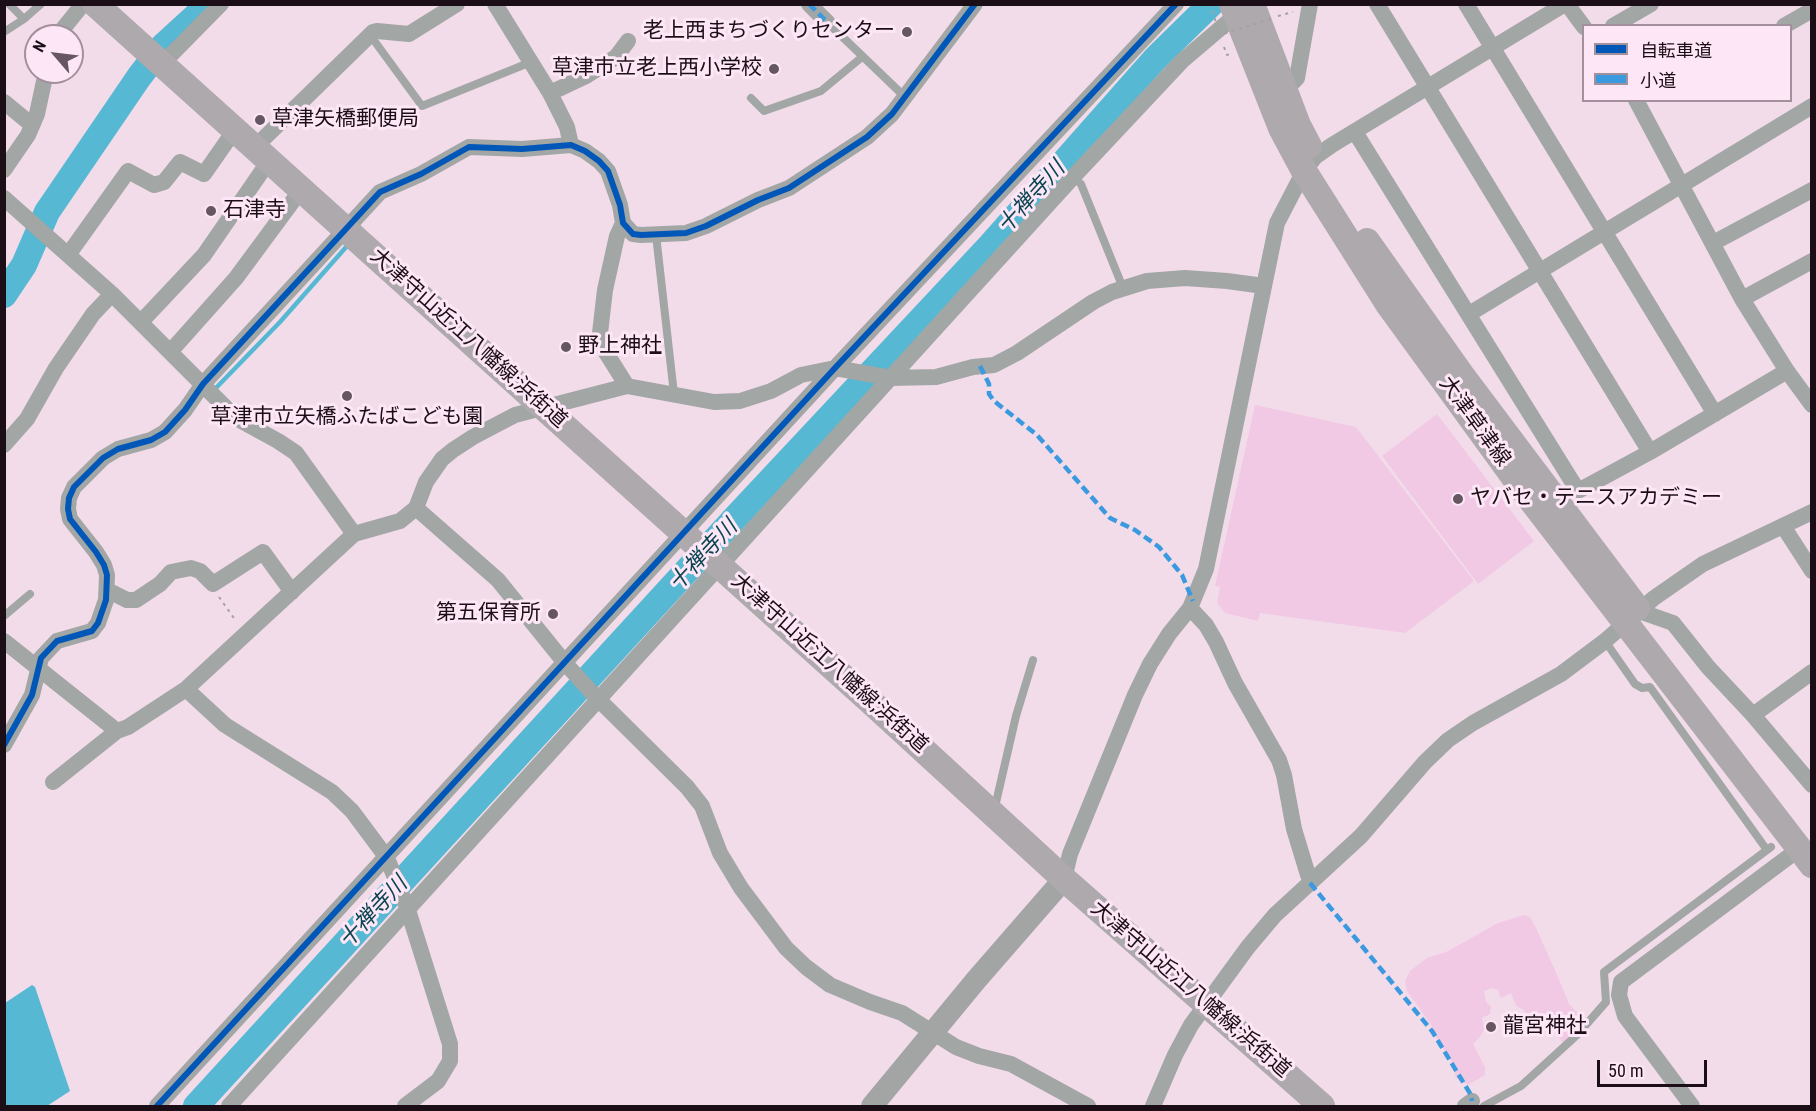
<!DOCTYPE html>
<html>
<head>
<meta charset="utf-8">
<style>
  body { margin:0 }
  #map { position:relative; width:1816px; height:1111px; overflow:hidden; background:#f2dcea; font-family:"Roboto Condensed","Noto Sans JP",sans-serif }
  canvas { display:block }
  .frame { position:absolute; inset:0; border:6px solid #1b0e17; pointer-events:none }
  .legend { position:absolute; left:1582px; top:24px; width:210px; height:78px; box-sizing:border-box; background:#fde7f6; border:2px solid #a3909d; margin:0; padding:8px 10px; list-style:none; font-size:18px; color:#1b0e17 }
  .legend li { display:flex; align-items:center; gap:12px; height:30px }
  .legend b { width:30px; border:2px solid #a3909d }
  .north { position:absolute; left:24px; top:24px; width:60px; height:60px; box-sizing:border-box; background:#fde7f6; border:2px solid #a3909d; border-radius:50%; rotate:298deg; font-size:16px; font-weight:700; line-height:24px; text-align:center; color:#1b0e17 }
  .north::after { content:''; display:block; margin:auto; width:21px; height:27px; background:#665661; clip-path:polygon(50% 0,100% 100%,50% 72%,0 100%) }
  .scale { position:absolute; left:1597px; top:1060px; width:110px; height:27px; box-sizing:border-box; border:3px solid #1b0e17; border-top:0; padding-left:8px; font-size:18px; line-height:21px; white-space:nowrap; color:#1b0e17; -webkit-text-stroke:4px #fde7f6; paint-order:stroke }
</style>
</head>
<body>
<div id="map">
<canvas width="1816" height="1111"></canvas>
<div class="frame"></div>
<ul class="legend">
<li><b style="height:8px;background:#0057b8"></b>自転車道</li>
<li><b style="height:8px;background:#3b9adf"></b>小道</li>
</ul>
<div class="north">N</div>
<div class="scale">50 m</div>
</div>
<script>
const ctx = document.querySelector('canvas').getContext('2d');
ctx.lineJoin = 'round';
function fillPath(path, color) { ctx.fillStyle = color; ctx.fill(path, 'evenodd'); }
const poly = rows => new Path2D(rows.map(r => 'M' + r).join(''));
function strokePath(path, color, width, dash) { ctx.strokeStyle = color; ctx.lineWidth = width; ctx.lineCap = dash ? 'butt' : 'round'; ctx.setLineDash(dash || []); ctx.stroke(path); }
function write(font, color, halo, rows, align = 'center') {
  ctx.font = font + ' "Roboto Condensed","Noto Sans JP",sans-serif'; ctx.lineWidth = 6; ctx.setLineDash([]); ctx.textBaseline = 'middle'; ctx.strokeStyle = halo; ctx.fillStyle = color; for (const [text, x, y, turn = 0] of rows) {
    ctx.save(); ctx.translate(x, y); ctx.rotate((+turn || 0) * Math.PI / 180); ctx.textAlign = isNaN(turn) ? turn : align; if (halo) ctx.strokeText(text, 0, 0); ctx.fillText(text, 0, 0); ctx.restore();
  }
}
const green = poly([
  [1255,405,1356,427,1474,581,1405,633,1260,613,1258,621,1225,613,1217,603,1220,587,1215,586],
  [1437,414,1534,541,1478,584,1382,456],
  [1524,915,1530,917,1536,928,1558,977,1569,1004,1579,1014,1580,1026,1573,1037,1562,1043,1558,1034,1552,1029,1544,1033,1538,1031,1537,1027,1539,1023,1534,1018,1529,1019,1524,1010,1516,1006,1511,993,1501,998,1498,990,1492,988,1484,991,1486,1002,1491,1006,1490,1014,1482,1018,1484,1029,1480,1037,1473,1044,1485,1067,1485,1075,1468,1085,1456,1078,1451,1060,1435,1036,1432,1026,1407,991,1405,981,1410,971,1427,958,1446,952,1498,923]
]);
const water = poly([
  [32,985,35,987,70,1091,47,1106,5,1106,5,1003]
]);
const stream = poly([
  [1206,4,1208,7],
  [214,390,280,322,347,246]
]);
const river = poly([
  [4,295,24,265,47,212,139,77,163,46,209,4],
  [196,1106,735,518,987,249,1155,59,1211,4]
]);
const path = poly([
  [1278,16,1293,12],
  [1224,47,1227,55,1230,54],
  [219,597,236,621]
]);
const lane = poly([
  [9,4,24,19],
  [828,23,905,97],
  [4,32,24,19,41,4],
  [370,35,422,106,531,62],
  [751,98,764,111,821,91,862,57],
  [1073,177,1081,184,1123,288],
  [656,235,674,394],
  [4,616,30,594],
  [1605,641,1635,684,1642,688,1650,687,1767,850],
  [994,811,1016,716,1033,660],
  [1484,1106,1521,1086,1577,1035,1606,1002,1604,972,1771,847]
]);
const street = poly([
  [495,4,550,93,567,127,571,145],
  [809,4,828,23],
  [1377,4,1650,452],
  [1466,4,1715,414],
  [1567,4,1584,27],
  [1613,26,1651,4],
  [1784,26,1812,10],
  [59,36,62,30,83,4],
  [161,65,221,4],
  [1292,83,1297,78,1310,4],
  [550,93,586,76,616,57,628,41],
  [1636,100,1742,299,1787,371,1812,405],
  [4,102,32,125],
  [1355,132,1578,491,1650,452,1787,371],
  [254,148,373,32,377,31,409,34,457,4],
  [4,170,28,135,37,114,46,72],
  [4,198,112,294,236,418,278,441,296,453,354,534],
  [623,223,617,236,605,290,600,333,605,351,627,386],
  [1713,243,1812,190],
  [68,255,128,171,154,185,164,182,180,162,204,174,234,131],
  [1742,299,1812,261],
  [1469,314,1812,106],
  [141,322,204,255,269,161],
  [170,352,236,278,301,190],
  [4,445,27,419,56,368,93,314,112,294],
  [416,508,498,580,565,663,594,695,687,787,702,806,720,853,741,888,786,948,806,967,830,985,870,1002,902,1013,956,1047,979,1056,1011,1064,1088,1106],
  [1783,526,1812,571],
  [107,590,127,600,136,600,160,584,171,572,191,568,200,571,213,584,263,552,292,592],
  [1190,608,1206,625,1216,642,1235,683,1279,760,1284,775,1294,829,1308,875,1312,881],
  [1639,611,1673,623,1708,667,1753,715,1812,785],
  [4,641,117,731,128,727,186,689,354,534,400,521,416,508,426,482,442,459,453,450,473,437,515,415,627,386,714,402,740,401,771,391,801,375,835,368,891,378,936,377,973,367,994,365,1017,353,1093,302,1112,292,1147,281,1185,278,1227,281,1264,286],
  [186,689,225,725,332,792,352,811,387,858,408,910,450,1044,450,1061,438,1081,405,1106],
  [1753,715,1812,672],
  [4,745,32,695,41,658,57,641,92,631,98,623,106,600,107,575,104,565,96,552,70,519,68,509,69,498,74,487,103,458,118,449,151,440,165,432,185,410,203,384,380,192,421,174,469,147,522,149,571,145,585,151,599,161,608,171,620,205,623,223,633,234,641,235,686,233,706,226,758,200,789,188,867,137,892,114,975,4],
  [53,782,117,731],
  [1064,879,1070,854,1135,695,1150,664,1169,634,1190,608,1206,569,1277,223,1304,171,1315,157,1332,145,1565,4],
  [157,1106,835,368,1176,4],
  [229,1106,1073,177,1182,61,1236,15],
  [1153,1106,1175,1055,1191,1025,1248,947,1275,915,1361,836,1425,762,1448,740,1473,723,1561,674,1605,641,1654,598,1703,564,1812,512],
  [1465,1106,1472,1101],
  [1692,1106,1625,1016,1619,995,1621,982,1799,849]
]);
const secondary = poly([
  [872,1106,977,979,1064,879]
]);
const primary = poly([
  [95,4,871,702,1064,879,1322,1106],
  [1232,4,1281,128,1304,171,1388,304,1521,487,1812,865],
  [1252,4,1298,125,1309,146],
  [1367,241,1461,374,1637,608]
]);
const pathBridge = poly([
  [1210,4,1220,35,1273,18]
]);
const quiet = poly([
  [809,4,828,23],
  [980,366,989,384,989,394,994,401,1037,435,1110,518,1135,530,1159,547,1182,575,1193,601],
  [1310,883,1432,1031,1471,1095,1472,1101]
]);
const cycleway = poly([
  [4,745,32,695,41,658,57,641,92,631,98,623,106,600,107,575,104,565,96,552,70,519,68,509,69,498,74,487,103,458,118,449,151,440,165,432,185,410,203,384,380,192,421,174,469,147,522,149,571,145,585,151,599,161,608,171,620,205,623,223,633,234,641,235,686,233,706,226,758,200,789,188,867,137,892,114,975,4],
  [157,1106,835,368,1176,4]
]);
const markers = [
  [907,32,6,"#665661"],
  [774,69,6,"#665661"],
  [260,120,6,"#665661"],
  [211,211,6,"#665661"],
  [566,347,6,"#665661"],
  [347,396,6,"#665661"],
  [1458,499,6,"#665661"],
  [553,614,6,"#665661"],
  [1491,1027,6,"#665661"]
];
const poiNames = [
  ["老上西まちづくりセンター",895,32,"right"],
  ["草津市立老上西小学校",762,69,"right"],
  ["草津矢橋郵便局",272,120],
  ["石津寺",223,211],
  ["野上神社",578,347],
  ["草津市立矢橋ふたばこども園",347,418,"center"],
  ["ヤバセ・テニスアカデミー",1470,499],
  ["第五保育所",541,614,"right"],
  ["龍宮神社",1503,1027]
];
const streetNames = [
  ["大津守山近江八幡線;浜街道",468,339,42],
  ["大津草津線",1474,422,54],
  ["大津守山近江八幡線;浜街道",829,664,42],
  ["大津守山近江八幡線;浜街道",1190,990,41]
];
const waterNames = [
  ["十禅寺川",1032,198,-48],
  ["十禅寺川",704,556,-47],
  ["十禅寺川",374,913,-47]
];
fillPath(green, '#f1c9e4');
fillPath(water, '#56b8d2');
strokePath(stream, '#56b8d2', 4.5);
strokePath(river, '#56b8d2', 26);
strokePath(path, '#a2a3a4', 2, [3, 4.5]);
strokePath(lane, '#a2a6a4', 8);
strokePath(street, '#a2a6a4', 16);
strokePath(secondary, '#a3a5a5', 22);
strokePath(primary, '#ada9ad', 26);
strokePath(pathBridge, '#a2a3a4', 2, [3, 4.5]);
strokePath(quiet, '#3b9adf', 4.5, [9, 4.5]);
strokePath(cycleway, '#0057b8', 6);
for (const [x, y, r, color] of markers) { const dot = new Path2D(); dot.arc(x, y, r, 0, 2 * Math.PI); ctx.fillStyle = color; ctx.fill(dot); strokePath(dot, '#fde7f6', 2); }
write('21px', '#1b0e17', '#fde7f6', poiNames, 'left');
write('21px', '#1b0e17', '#fde7f6', streetNames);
write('italic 22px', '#0c4552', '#fde7f6', waterNames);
</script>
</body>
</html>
